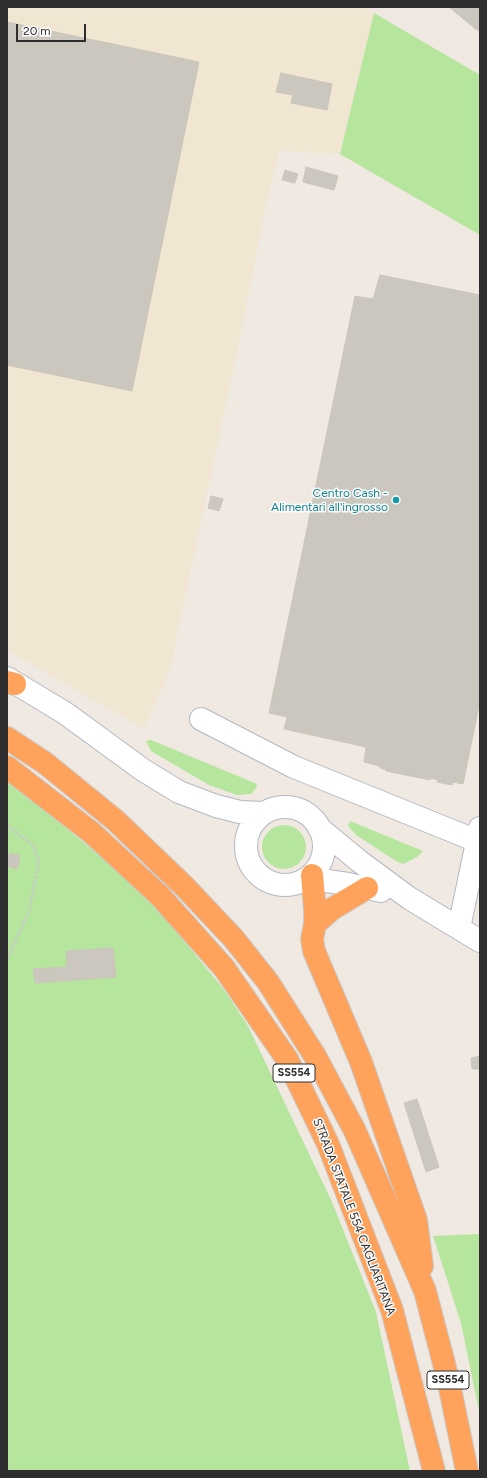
<!DOCTYPE html>
<html>
<head>
<meta charset="utf-8">
<style>
  body { margin:0 }
  #map { position:relative; width:487px; height:1478px; overflow:hidden; background:#efe9e1; font-family:Figtree,sans-serif }
  canvas { display:block }
  .frame { position:absolute; inset:0; border:8px solid #2e2e2e; pointer-events:none }
  .scale { position:absolute; left:16px; top:24px; width:70px; height:18px; box-sizing:border-box; border:2px solid #2e2e2e; border-top:0; padding-left:5px; font-size:12px; line-height:14px; white-space:nowrap; color:#2e2e2e; -webkit-text-stroke:3px #fff; paint-order:stroke }
</style>
</head>
<body>
<div id="map">
<canvas width="487" height="1478"></canvas>
<div class="frame"></div>
<div class="scale">20 m</div>
</div>
<script>
const ctx = document.querySelector('canvas').getContext('2d');
ctx.lineJoin = 'round';
function fillPath(path, color) { ctx.fillStyle = color; ctx.fill(path, 'evenodd'); }
const poly = rows => new Path2D(rows.map(r => 'M' + r).join(''));
function strokePath(path, color, width, dash) { ctx.strokeStyle = color; ctx.lineWidth = width; ctx.lineCap = dash ? 'butt' : 'round'; ctx.setLineDash(dash || []); ctx.stroke(path); }
function write(font, color, halo, rows, align = 'center') {
  ctx.font = font + ' Figtree,sans-serif'; ctx.lineWidth = 3; ctx.setLineDash([]); ctx.textBaseline = 'middle'; ctx.strokeStyle = halo; ctx.fillStyle = color; for (const [text, x, y, turn = 0] of rows) {
    ctx.save(); ctx.translate(x, y); ctx.rotate((+turn || 0) * Math.PI / 180); ctx.textAlign = isNaN(turn) ? turn : align; if (halo) ctx.strokeText(text, 0, 0); ctx.fillText(text, 0, 0); ctx.restore();
  }
}
const education = poly([
  [7,7,364,7,374,13,340,154,279,151,264,215,240,337,173,654,168,674,144,729,7,650]
]);
const green = poly([
  [374,13,480,75,480,235,340,154],
  [151,740,257,784,256,788,251,794,237,795,209,785,151,751,146,741],
  [7,780,88,846,123,876,160,911,225,991,248,1026,332,1202,376,1312,410,1471,7,1471],
  [350,821,423,851,417,857,403,864,396,861,356,835,348,826],
  '262 847a22 22 0 1 1 44 0a22 22 0 1 1-44 0Z',
  [480,1234,480,1416,461,1323,433,1236]
]);
const building = poly([
  [449,7,480,7,480,28,478,31,449,7],
  [7,22,199,62,132,391,7,365,7,22],
  [281,73,332,84,327,110,291,103,293,95,276,92,281,73],
  [306,167,338,176,334,190,303,182,306,167],
  [285,170,298,174,295,183,282,180,285,170],
  [380,275,480,295,480,701,463,784,453,782,452,785,437,782,438,780,431,778,430,780,386,771,386,770,380,768,380,766,364,762,366,747,284,729,287,717,269,713,355,296,373,299,380,275],
  [211,496,223,499,219,511,208,508,211,496],
  [10,853,20,856,17,869,7,866,10,853],
  [113,948,116,977,35,983,33,969,67,967,66,951,113,948],
  [480,1056,480,1069,472,1069,471,1058,480,1056],
  [417,1099,439,1167,426,1172,404,1103,417,1099]
]);
const path = poly([
  [7,825,33,845,39,861,29,911,7,960]
]);
const minor = poly([
  [7,678,65,713,143,770,179,792,216,806,240,812,263,813],
  [201,719,294,767,477,841],
  '246 846a39 39 0 1 1 78 0a39 39 0 1 1-78 0Z',
  [319,828,359,861,409,898,480,941],
  [312,875,327,881,348,884,381,891],
  [459,928,480,828]
]);
const highway = poly([
  [7,682,15,684],
  [7,738,45,763,115,820,185,887,234,939,268,982,315,1056,355,1131,425,1291,448,1379,467,1471],
  [7,767,92,833,160,896,224,968,287,1059,328,1144,392,1310,434,1471],
  [312,875,315,910,315,924,312,939,314,951,361,1062,416,1220,422,1266],
  [315,924,332,909,367,888]
]);
const markers = [
  [396,500,4,"#0f9aa8"]
];
const shields = [
  [294,1073,42],
  [448,1380,42]
];
const shieldNames = [
  ["SS554",294,1073],
  ["SS554",448,1380]
];
const cultureNames = [
  ["Centro Cash -",388,493],
  ["Alimentari all'ingrosso",388,507]
];
const streetNames = [
  ["STRADA STATALE 554 CAGLIARITANA",354,1217,69]
];
fillPath(education, '#f0e6d1');
fillPath(green, '#b6e59e');
fillPath(building, '#cbc7bf');
strokePath(building, '#cbc5ba', 1);
strokePath(minor, '#b4b7c1', 24);
strokePath(highway, '#c9c9c9', 24);
strokePath(path, '#c9c9c9', 2.5, [3, 2]);
strokePath(minor, '#fff', 22);
strokePath(highway, '#ffa35c', 22);
for (const [x, y, r, color] of markers) { const dot = new Path2D(); dot.arc(x, y, r, 0, 2 * Math.PI); ctx.fillStyle = color; ctx.fill(dot); strokePath(dot, '#fff', 1.5); }
for (const [x, y, w] of shields) { const box = new Path2D(); box.roundRect(x - w / 2, y - 9, w, 18, 3); ctx.fillStyle = '#fff'; ctx.fill(box); strokePath(box, '#2e2e2e', 1); }
write('bold 11px', '#2e2e2e', null, shieldNames);
write('12px', '#0d838f', '#fff', cultureNames, 'right');
write('12px', '#2e2e2e', '#fff', streetNames);
</script>
</body>
</html>
